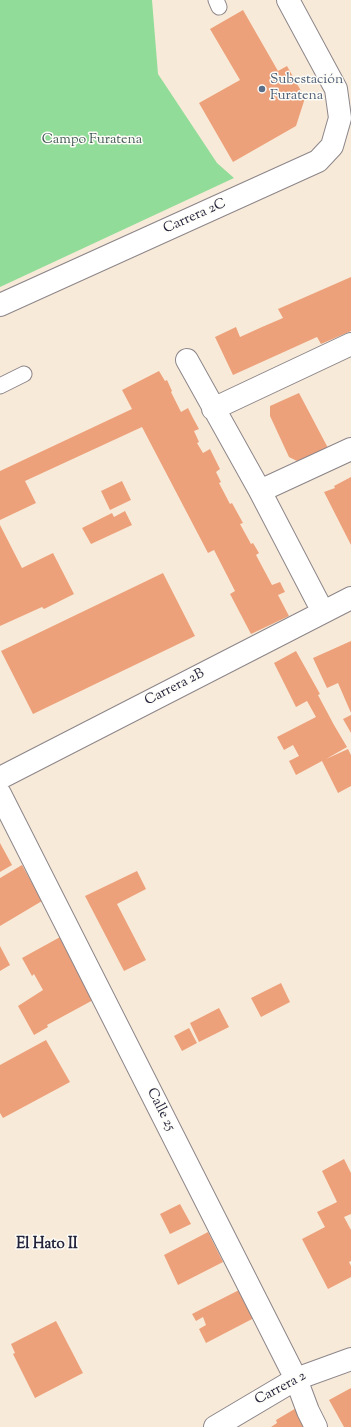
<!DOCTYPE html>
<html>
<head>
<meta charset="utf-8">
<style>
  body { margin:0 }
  canvas { display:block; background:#f8ead8 }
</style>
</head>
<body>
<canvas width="351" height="1427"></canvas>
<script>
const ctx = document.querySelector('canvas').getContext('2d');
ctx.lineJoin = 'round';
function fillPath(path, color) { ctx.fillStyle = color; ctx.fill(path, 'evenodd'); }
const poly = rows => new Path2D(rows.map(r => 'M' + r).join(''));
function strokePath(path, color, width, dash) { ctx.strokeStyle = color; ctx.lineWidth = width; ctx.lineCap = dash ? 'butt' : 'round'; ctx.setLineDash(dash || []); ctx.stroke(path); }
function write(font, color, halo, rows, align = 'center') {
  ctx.font = font + ' "Sorts Mill Goudy",serif'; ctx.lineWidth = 3; ctx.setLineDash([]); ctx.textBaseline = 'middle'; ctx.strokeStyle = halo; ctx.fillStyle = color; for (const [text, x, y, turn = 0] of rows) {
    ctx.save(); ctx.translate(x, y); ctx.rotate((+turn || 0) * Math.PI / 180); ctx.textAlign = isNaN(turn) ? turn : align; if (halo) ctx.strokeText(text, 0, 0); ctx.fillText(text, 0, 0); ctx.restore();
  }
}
const green = poly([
  [0,0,152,0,158,74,217,163,234,178,0,287]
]);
const building = poly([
  [243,10,278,71,287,66,305,98,296,126,233,162,199,103,240,80,210,29],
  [351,277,351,331,321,344,317,337,233,375,215,337,236,327,240,337,262,327,283,318,278,309],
  [159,371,165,381,167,380,172,391,171,392,181,412,188,408,193,418,199,429,194,431,199,442,197,443,203,453,210,449,220,469,216,472,221,482,219,483,230,504,232,503,243,523,240,524,251,544,253,543,259,553,256,555,272,585,280,582,285,592,278,595,289,616,251,634,230,594,235,591,214,550,208,553,142,427,25,481,36,503,0,520,0,471,132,409,122,390],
  [299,393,328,448,299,462,289,457,270,416,270,406],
  [351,477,351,545,324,492,335,488,334,486],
  [122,481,131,500,110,510,101,491],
  [125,511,132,525,91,544,82,528,112,513,114,517],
  [0,525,22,568,53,553,74,594,44,609,42,607,0,626],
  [163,573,195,636,33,714,1,651],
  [351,641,351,713,338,683,327,688,313,658],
  [296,651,320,694,318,695,334,725,347,747,326,759,348,749,351,755,351,786,338,793,322,761,296,775,289,761,299,756,293,745,284,750,277,737,316,717,307,701,296,707,274,663],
  [351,715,351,733,343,719],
  [0,843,12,865,0,872],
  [22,865,42,901,0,926,0,878],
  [137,871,146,889,117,904,146,960,124,971,85,896],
  [62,936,95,999,47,1025,48,1027,34,1035,18,1006,43,990,34,974,32,976,22,958],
  [0,946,10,965,0,971],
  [281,983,290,1002,261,1017,251,998],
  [219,1008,229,1027,199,1042,190,1023],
  [189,1028,197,1043,182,1051,174,1036],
  [46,1040,70,1082,3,1118,0,1113,0,1065],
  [344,1159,351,1173,351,1214,344,1217,351,1230,351,1261,349,1262,351,1266,351,1277,328,1289,302,1239,325,1227,317,1212,337,1202,322,1171],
  [180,1204,191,1224,170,1234,160,1214],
  [208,1232,223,1262,178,1285,164,1255],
  [241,1289,256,1317,206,1343,199,1329,206,1325,203,1317,196,1321,192,1314],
  [56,1321,83,1373,35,1398,13,1354,15,1353,11,1344],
  [351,1388,351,1427,344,1427,329,1400],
  [298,1407,311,1427,271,1427,277,1423,276,1420]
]);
const lane = poly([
  [216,0,219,7],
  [0,386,24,374]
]);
const street = poly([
  [0,305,318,161,332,146,340,118,336,89,288,0],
  [187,360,260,491,323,612],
  [213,409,351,344],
  [260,491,351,449],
  [0,778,351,598],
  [0,794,296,1379,308,1411,316,1427],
  [215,1427,296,1379,351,1359]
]);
const markers = [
  [262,89,4,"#5c6f8a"]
];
const serviceNames = [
  ["Subestación",270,81],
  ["Furatena",270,97]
];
const parkNames = [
  ["Campo Furatena",92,141]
];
const streetNames = [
  ["Carrera 2C",195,217,-24],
  ["Carrera 2B",175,688,-27],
  ["Calle 25",160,1110,63],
  ["Carrera 2",281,1389,-28]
];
const neighbourhoodNames = [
  ["El Hato II",47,1245]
];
fillPath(green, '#91dc98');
fillPath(building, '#eda17b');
strokePath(lane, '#8d868a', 17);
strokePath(street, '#8d868a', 24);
strokePath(lane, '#fff', 15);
strokePath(street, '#fff', 22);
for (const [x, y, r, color] of markers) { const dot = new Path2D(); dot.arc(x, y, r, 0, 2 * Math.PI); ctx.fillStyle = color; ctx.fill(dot); strokePath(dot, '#fdfcf7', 1.5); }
write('14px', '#4e5e75', '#fdfcf7', serviceNames, 'left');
write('14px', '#435a57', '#fdfcf7', parkNames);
write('14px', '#22223b', '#fdfcf7', streetNames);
write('bold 15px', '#22223b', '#fdfcf7', neighbourhoodNames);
</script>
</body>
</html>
